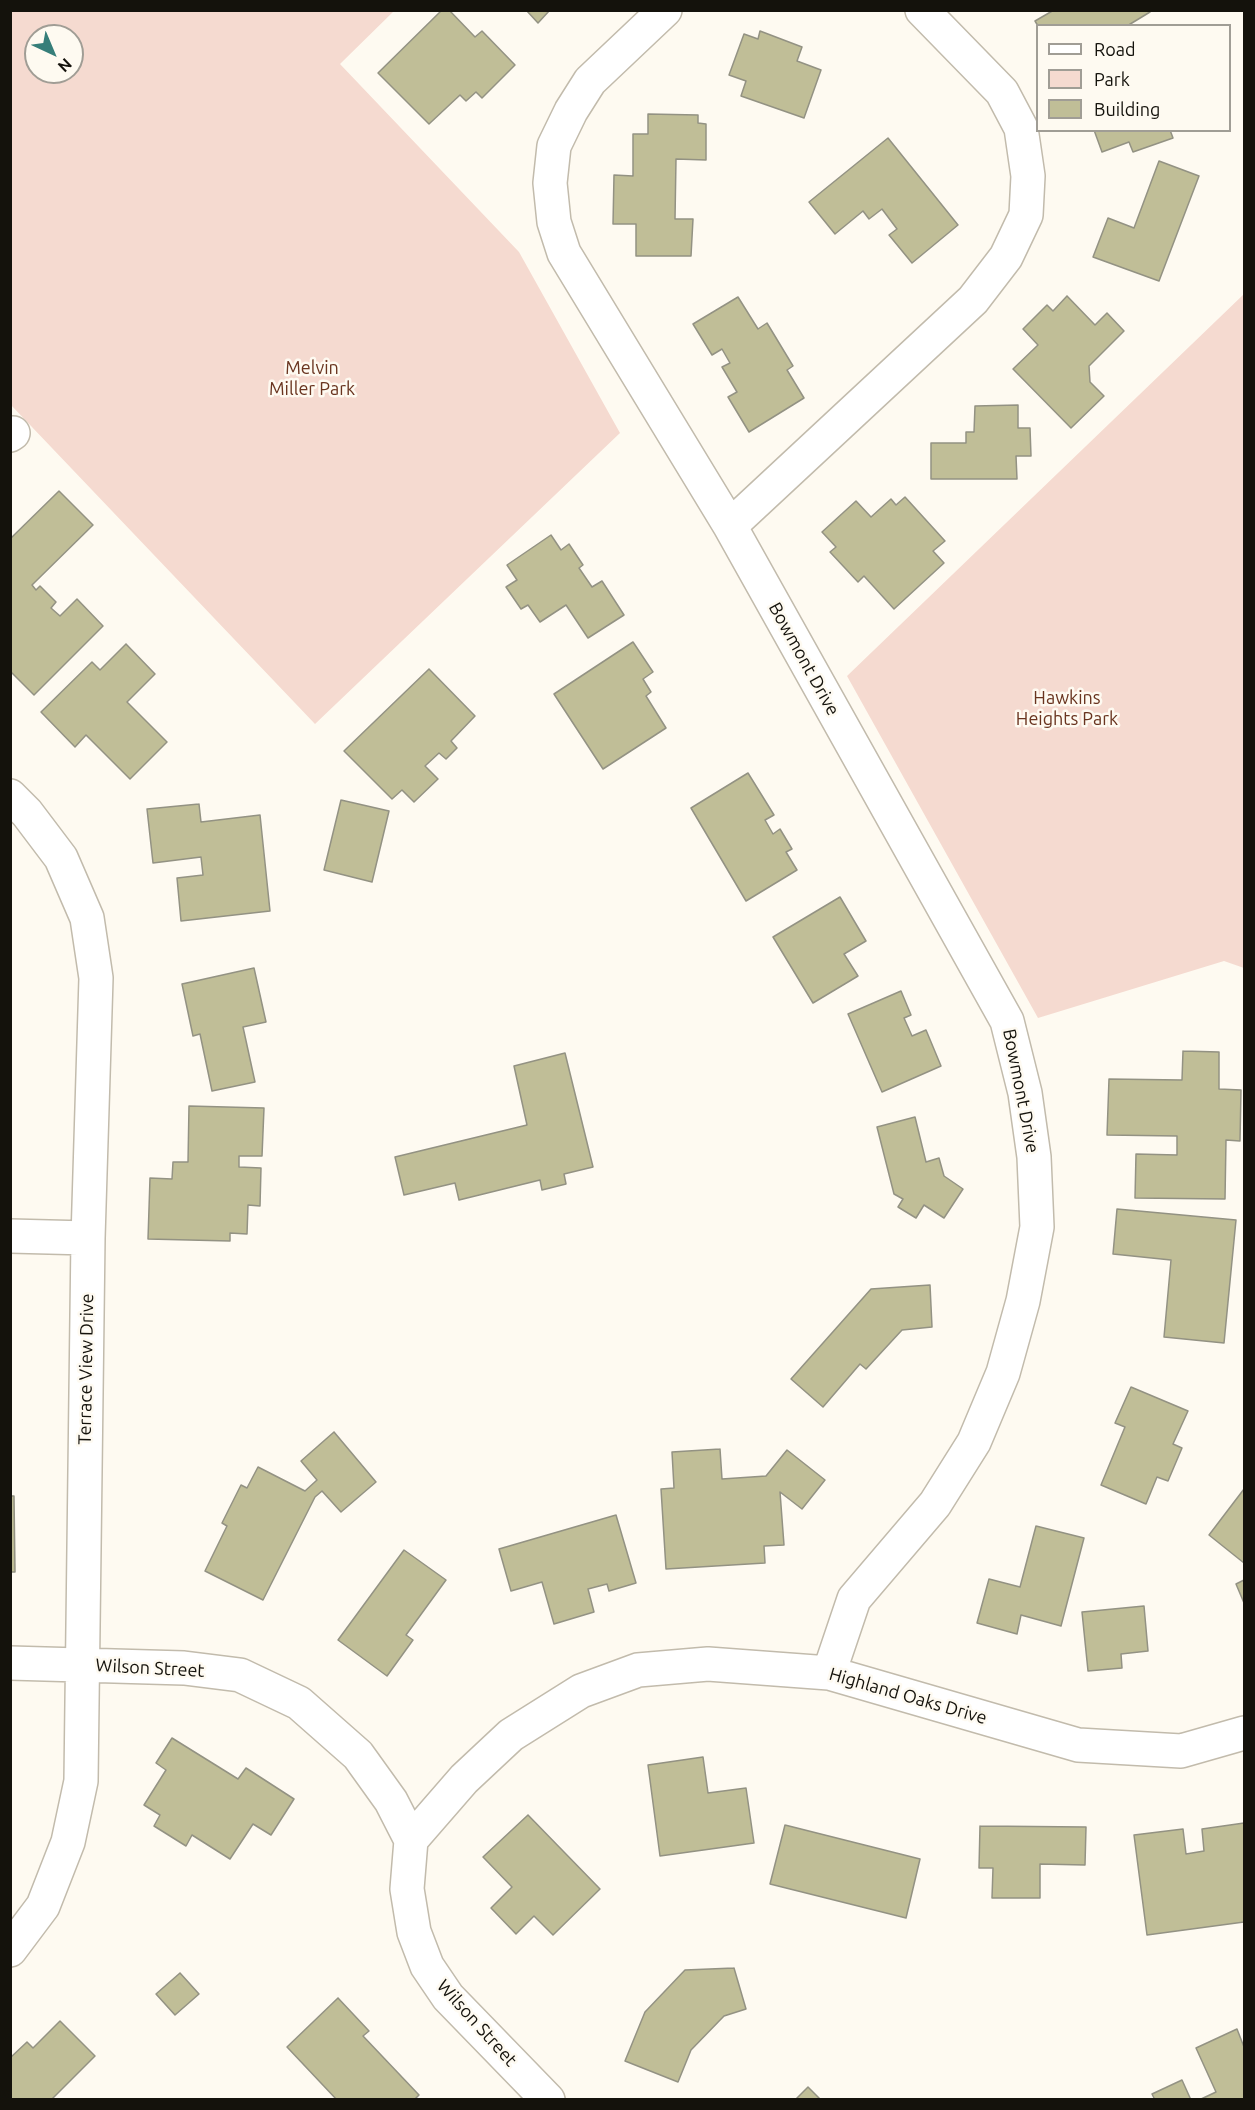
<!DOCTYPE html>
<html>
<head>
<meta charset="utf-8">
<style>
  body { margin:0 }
  #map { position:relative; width:1255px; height:2110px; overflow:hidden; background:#fefaf1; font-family:Ubuntu,sans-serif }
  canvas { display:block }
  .frame { position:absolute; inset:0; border:12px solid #14120c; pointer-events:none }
  .legend { position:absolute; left:1036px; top:24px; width:195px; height:108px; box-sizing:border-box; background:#fefaf1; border:2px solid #a09d95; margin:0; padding:8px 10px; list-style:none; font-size:18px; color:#14120c }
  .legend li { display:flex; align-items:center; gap:12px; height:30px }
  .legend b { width:30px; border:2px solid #a09d95 }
  .north { position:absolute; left:24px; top:24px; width:60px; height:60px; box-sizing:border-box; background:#fefaf1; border:2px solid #a09d95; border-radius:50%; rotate:136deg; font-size:16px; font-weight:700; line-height:24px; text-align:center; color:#14120c }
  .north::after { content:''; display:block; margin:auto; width:21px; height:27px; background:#367e79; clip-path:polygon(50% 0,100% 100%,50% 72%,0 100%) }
</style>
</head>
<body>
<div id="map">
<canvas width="1255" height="2110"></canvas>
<div class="frame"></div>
<ul class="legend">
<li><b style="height:8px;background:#fff"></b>Road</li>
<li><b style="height:16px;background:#f5dad0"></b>Park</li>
<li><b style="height:16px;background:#c0be97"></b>Building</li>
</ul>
<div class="north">N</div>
</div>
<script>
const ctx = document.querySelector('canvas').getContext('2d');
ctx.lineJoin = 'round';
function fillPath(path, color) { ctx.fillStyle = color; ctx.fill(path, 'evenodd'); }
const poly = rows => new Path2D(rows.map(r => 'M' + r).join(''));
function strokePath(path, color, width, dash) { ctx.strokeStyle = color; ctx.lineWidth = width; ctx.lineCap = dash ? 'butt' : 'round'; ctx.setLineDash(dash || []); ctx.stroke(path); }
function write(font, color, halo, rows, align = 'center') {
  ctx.font = font + ' Ubuntu,sans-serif'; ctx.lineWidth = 5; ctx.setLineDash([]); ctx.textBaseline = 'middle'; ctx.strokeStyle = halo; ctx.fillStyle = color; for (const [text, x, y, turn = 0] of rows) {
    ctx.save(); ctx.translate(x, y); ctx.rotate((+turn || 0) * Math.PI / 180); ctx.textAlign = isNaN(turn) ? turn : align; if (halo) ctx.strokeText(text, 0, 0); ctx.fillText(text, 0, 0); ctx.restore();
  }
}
const green = poly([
  [395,10,340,64,519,252,620,433,315,724,11,405,11,11],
  [36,36,72,36,72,72,36,72],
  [1244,294,1244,968,1224,961,1038,1018,847,676]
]);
const building = poly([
  [442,10,449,10,475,37,482,31,515,65,482,98,476,92,466,101,460,95,429,124,378,73,442,10],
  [526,10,550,10,538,23,526,10],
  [1054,10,1149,10,1150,12,1127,26,1038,26,1035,21,1054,10],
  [760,31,802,47,797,61,821,70,804,118,741,96,746,81,729,75,744,34,758,39,760,31],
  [648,114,698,115,698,123,706,124,706,160,676,159,675,219,693,219,691,256,636,256,636,224,613,224,614,175,633,176,633,134,648,134,648,114],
  [1094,130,1170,130,1173,138,1133,152,1129,142,1102,152,1094,130],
  [888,138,958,225,912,263,889,235,897,229,882,209,869,219,863,211,835,234,809,202,888,138],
  [1159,161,1199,176,1159,281,1093,257,1108,218,1134,228,1159,161],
  [1067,296,1095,325,1107,313,1124,331,1089,366,1090,382,1104,396,1071,428,1013,369,1038,345,1023,329,1047,305,1053,311,1067,296],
  [738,297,758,329,767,323,793,366,787,370,804,398,749,432,728,397,737,392,722,367,730,363,722,349,712,355,693,324,738,297],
  [1018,405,1018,428,1030,428,1031,456,1016,456,1017,479,931,479,931,443,966,443,966,432,974,432,975,406,1018,405],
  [59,491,93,525,32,585,36,590,40,586,56,602,51,608,60,616,77,599,103,626,34,695,10,671,10,539,59,491],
  [905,497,945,541,933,551,944,563,894,609,864,576,858,582,830,552,836,547,822,532,856,501,871,517,891,499,896,505,905,497],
  [551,535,561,550,569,544,583,565,579,568,592,587,602,581,624,615,588,638,566,605,540,622,528,605,521,609,506,587,517,580,507,565,551,535],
  [633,642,653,672,643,679,651,692,646,696,666,728,603,769,554,694,633,642],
  [126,644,155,674,127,702,167,742,130,779,86,735,75,747,41,712,92,662,100,670,126,644],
  [429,669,475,716,451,741,457,748,446,759,439,753,425,766,438,779,414,802,402,790,392,799,344,751,429,669],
  [748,773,774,815,765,820,773,834,780,829,792,849,786,852,797,870,746,901,691,808,748,773],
  [341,800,389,811,372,882,324,870,341,800],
  [199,804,201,822,260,815,270,911,181,921,177,878,203,875,201,857,153,863,147,809,199,804],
  [840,897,866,941,844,954,858,976,813,1003,773,937,840,897],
  [254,968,266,1022,243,1027,255,1082,212,1091,200,1034,193,1036,182,984,254,968],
  [901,991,911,1015,904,1018,912,1036,926,1030,941,1066,882,1092,848,1014,901,991],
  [1183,1051,1219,1052,1219,1089,1241,1090,1240,1141,1226,1140,1225,1199,1135,1198,1136,1154,1177,1155,1177,1136,1107,1135,1109,1079,1182,1080,1183,1051],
  [565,1053,593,1167,564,1174,566,1184,542,1190,540,1180,459,1200,455,1183,404,1195,395,1157,527,1125,514,1066,565,1053],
  [189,1106,264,1108,262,1156,239,1156,239,1167,261,1168,260,1206,248,1205,247,1234,230,1233,230,1241,148,1239,150,1178,172,1179,173,1162,188,1162,189,1106],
  [915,1117,926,1162,939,1158,944,1176,963,1189,944,1218,924,1205,916,1218,898,1207,903,1199,894,1194,877,1127,915,1117],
  [1117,1209,1236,1220,1224,1343,1164,1337,1171,1260,1113,1254,1117,1209],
  [930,1285,932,1327,902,1330,866,1369,860,1364,823,1407,791,1379,871,1289,930,1285],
  [1131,1387,1188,1411,1173,1444,1182,1448,1168,1481,1157,1477,1146,1504,1101,1485,1125,1427,1115,1423,1131,1387],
  [334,1432,376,1482,341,1512,322,1491,315,1497,263,1600,205,1571,227,1526,222,1523,241,1485,247,1488,258,1467,305,1491,317,1480,301,1461,334,1432],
  [720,1449,722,1479,766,1476,787,1450,825,1480,802,1509,780,1492,784,1545,764,1546,765,1563,666,1569,661,1489,674,1488,672,1452,720,1449],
  [1244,1489,1244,1563,1209,1535,1244,1489],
  [10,1496,14,1496,15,1572,10,1572,10,1496],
  [616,1515,636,1583,609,1591,607,1584,588,1589,594,1612,554,1624,542,1582,511,1591,499,1549,616,1515],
  [1036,1526,1084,1538,1061,1626,1021,1615,1017,1634,977,1623,989,1579,1020,1587,1036,1526],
  [404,1550,446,1580,406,1635,413,1640,387,1676,338,1640,404,1550],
  [1244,1580,1244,1603,1236,1584,1244,1580],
  [1144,1606,1148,1651,1121,1654,1122,1668,1088,1671,1082,1612,1144,1606],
  [172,1738,238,1779,246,1768,294,1799,271,1835,253,1824,230,1859,192,1835,186,1846,154,1826,160,1815,144,1805,166,1770,156,1763,172,1738],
  [703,1757,708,1793,746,1788,754,1843,660,1856,648,1765,703,1757],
  [528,1815,600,1889,553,1935,534,1916,516,1934,491,1908,512,1887,483,1857,528,1815],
  [1244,1823,1244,1922,1147,1935,1134,1835,1183,1829,1186,1854,1204,1851,1202,1829,1244,1823],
  [785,1825,920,1859,906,1918,770,1884,785,1825],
  [980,1826,1086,1827,1085,1865,1040,1864,1040,1898,992,1898,993,1868,979,1868,980,1826],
  [734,1968,746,2009,724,2016,691,2050,678,2082,625,2061,645,2012,685,1970,734,1968],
  [180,1973,199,1994,175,2015,156,1994,180,1973],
  [338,1998,369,2031,363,2036,419,2095,414,2100,337,2100,287,2047,338,1998],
  [60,2021,95,2056,51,2100,10,2100,10,2058,27,2042,33,2048,60,2021],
  [1237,2029,1244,2047,1244,2100,1199,2100,1216,2092,1196,2048,1237,2029],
  [1182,2080,1191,2100,1155,2100,1152,2094,1182,2080],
  [808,2087,821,2100,795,2100,808,2087]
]);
const minor = poly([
  [665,10,590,81,571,111,554,146,550,183,554,222,564,253,730,526,1007,1021,1025,1093,1034,1157,1037,1227,1023,1301,1003,1373,974,1442,935,1504,854,1599,829,1673],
  [10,435,13,433],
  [730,526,973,300,1006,257,1026,215,1028,176,1021,128,1002,92,922,10],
  [10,796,27,813,61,858,87,918,96,978,88,1238,81,1781,68,1842,43,1906,10,1950],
  [10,1236,88,1238],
  [10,1663,184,1668,240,1675,299,1703,358,1755,391,1801,411,1840,407,1889,414,1932,427,1966,448,1997,548,2100],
  [411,1840,464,1779,511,1735,581,1691,638,1670,708,1664,829,1673,1078,1745,1181,1751,1244,1733]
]);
const parkNames = [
  ["Melvin",312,368],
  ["Miller Park",312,389],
  ["Hawkins",1067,698],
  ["Heights Park",1067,719]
];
const streetNames = [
  ["Bowmont Drive",804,659,61],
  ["Bowmont Drive",1021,1091,79],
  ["Terrace View Drive",86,1369,-89],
  ["Wilson Street",150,1668,3],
  ["Highland Oaks Drive",908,1696,16],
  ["Wilson Street",477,2023,48]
];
fillPath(green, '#f5dad0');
fillPath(building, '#c0be97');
strokePath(building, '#939283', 1.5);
strokePath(minor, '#c2bbac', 36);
strokePath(minor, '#fff', 33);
write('18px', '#69341f', '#fefaf1', parkNames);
write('18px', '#14120c', '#fefaf1', streetNames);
</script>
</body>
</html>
